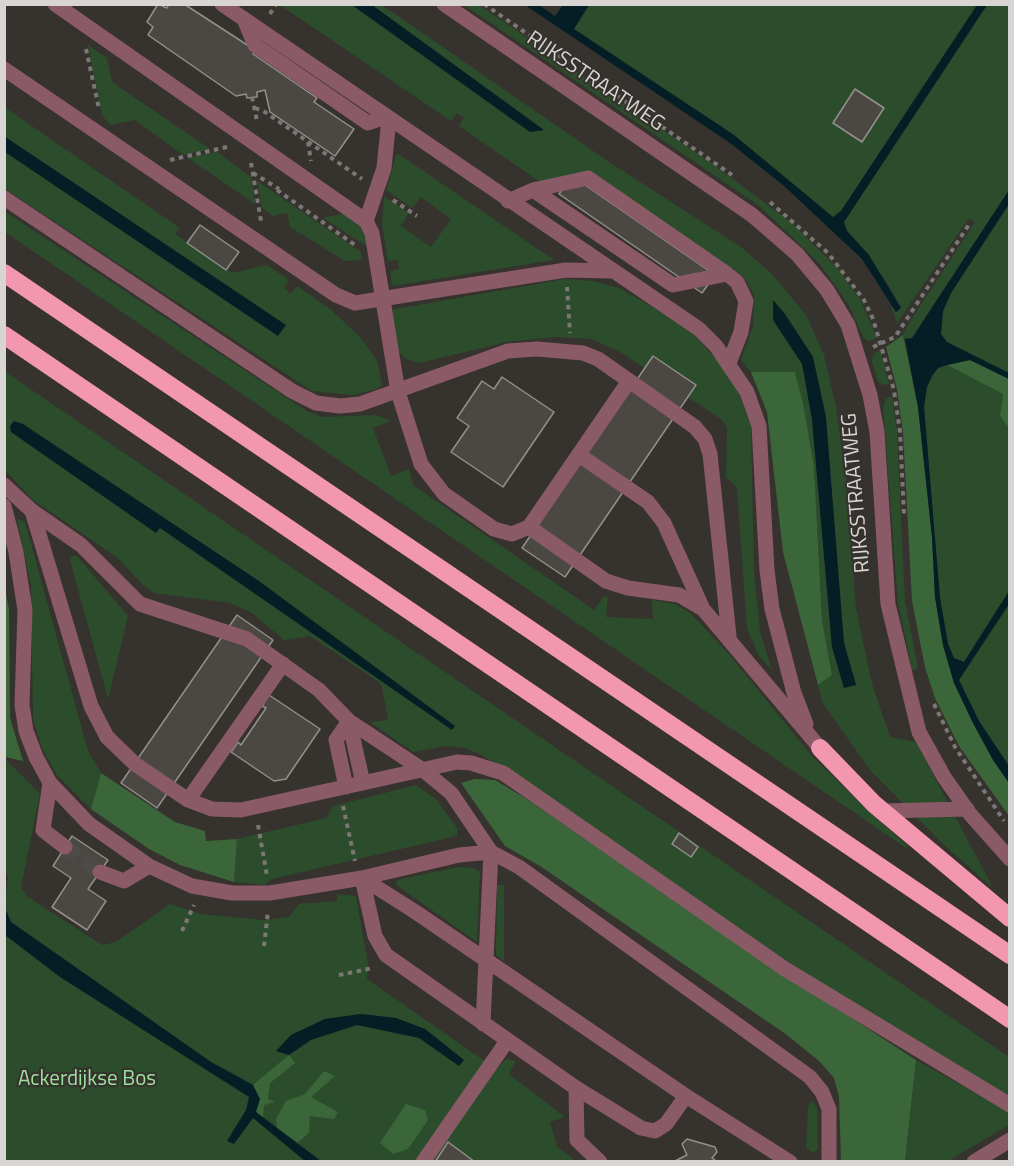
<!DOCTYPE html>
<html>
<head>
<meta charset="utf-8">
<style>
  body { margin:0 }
  #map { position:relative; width:1014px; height:1166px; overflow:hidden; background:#36322e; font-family:"Titillium Web",sans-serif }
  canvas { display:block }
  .frame { position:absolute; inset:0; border:6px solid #d8d5d3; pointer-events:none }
</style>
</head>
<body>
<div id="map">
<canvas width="1014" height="1166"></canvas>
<div class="frame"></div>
</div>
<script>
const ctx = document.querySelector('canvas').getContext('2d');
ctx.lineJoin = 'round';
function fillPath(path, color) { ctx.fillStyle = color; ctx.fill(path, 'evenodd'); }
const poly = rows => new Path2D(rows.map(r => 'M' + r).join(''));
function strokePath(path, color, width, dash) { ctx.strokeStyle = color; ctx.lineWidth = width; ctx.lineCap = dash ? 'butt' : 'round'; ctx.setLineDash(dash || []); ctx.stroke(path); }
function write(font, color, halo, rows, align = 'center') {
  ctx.font = font + ' "Titillium Web",sans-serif'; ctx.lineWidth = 4.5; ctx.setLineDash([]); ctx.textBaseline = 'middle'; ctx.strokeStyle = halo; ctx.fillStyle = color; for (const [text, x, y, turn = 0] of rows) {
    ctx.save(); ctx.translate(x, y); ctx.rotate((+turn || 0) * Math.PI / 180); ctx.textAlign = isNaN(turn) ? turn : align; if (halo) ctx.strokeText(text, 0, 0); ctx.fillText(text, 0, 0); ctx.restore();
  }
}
const green = poly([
  [280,5,352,5,530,132,543,130,372,5,382,5,609,162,741,247,772,274,806,315,824,355,836,407,846,480,856,608,872,684,890,737,916,742,993,888,943,844,870,770,822,702,818,685,832,675,822,620,814,466,803,404,795,372,751,372,741,360,753,326,754,295,744,277,594,174,540,182,459,126,464,118,457,113,451,121],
  [773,320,813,357,844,643,856,684,844,688,832,647,812,419,802,363],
  [464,5,479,5,711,163,792,223,838,269,861,301,877,338,868,341,864,338,848,304,820,264,758,205],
  [589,5,977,5,841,211,833,217,734,135,574,29],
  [987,5,1009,5,1009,190,912,338,905,339,903,335,909,323,975,222,969,218,897,323,891,306,896,312,901,308,888,284,847,231,844,222],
  [88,45,107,58,112,82,210,149,183,155,135,120,110,125,102,115],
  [4,107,180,228,175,234,232,273,267,265,289,280,284,288,291,294,297,286,330,309,359,336,377,360,382,385,377,389,353,395,312,391,5,189],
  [217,152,251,177,255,204,188,158],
  [397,153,441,183,554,260,392,286,390,271,399,269,398,260,388,261,382,224,384,196,409,213,401,226,431,247,451,219,421,197,412,208,386,190],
  [257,181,361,252,362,260,345,261,290,227,287,213,273,216,262,208],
  [1009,204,1009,373,946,342,941,334,943,311,951,293],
  [4,211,308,412,323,417,376,415,392,421,373,428,391,476,409,469,413,485,594,610,604,596,608,597,606,617,653,619,652,600,675,604,690,613,728,653,811,755,863,806,908,846,906,848,5,232],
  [346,213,364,229,368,247,323,218],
  [565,279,593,281,619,288,663,313,694,335,716,359,738,391,751,427,754,573,760,632,772,670,759,656,747,629,737,487,726,477,727,428,721,419,622,353,592,339,556,337,507,342,419,363,406,359,396,349,390,310],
  [880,349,889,384,883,385,878,382,872,362,873,355],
  [947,365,1003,394,1000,416,1009,428,1009,591,964,662,954,658,948,644,940,598,924,407,927,387,932,376,938,368],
  [4,371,1009,1057,1009,1096,821,984,484,756,465,748,446,746,413,752,370,722,388,720,382,687,379,682,310,636,284,640,252,613,230,603,154,593,142,584,118,558,33,500,5,470],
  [892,396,897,431,905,601,918,668,912,670,898,603,883,408,886,399],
  [17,519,25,522,88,751,101,773,91,809,57,775,42,748,33,719,31,586],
  [72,556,77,556,128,616,108,699,70,560],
  [1009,604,1009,766,979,721,959,680],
  [5,759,40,794,21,887,28,897,102,945,116,942,170,904,201,914,264,920,289,917,299,904,337,901,337,894,356,896,368,964,367,979,496,1069,506,1059,516,1061,509,1074,565,1117,550,1122,557,1147,573,1158,572,1161,5,1161,4,923,241,1086,241,1078,211,1062,11,922,4,908,8,877,4,868],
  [361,1014,396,1018,425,1029,464,1060,398,1024,350,1020,291,1035,325,1019],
  [416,785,436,799,457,828,457,836,272,879,265,885,234,882,237,839,326,818,333,806],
  [458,867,473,868,480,872,477,942,396,885,397,880],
  [497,885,504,885,504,961,496,955],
  [916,1060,1009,1112,1009,1125,948,1161,905,1162],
  [813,1101,817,1109,818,1149,813,1153,806,1148,808,1105]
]);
const forest = poly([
  [903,335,918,407,932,537,935,597,943,645,954,683,973,723,993,760,1009,783,1009,816,959,746,935,698,925,667,912,601,903,432,897,389,886,347],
  [970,360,1009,379,1009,428,1000,416,1003,394,947,365],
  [751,372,795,372,803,403,814,466,822,620,832,675,818,685,783,552,767,412],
  [4,584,9,609,10,718,23,761,5,757],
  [101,773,175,822,205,831,206,841,237,839,234,882,180,865,149,849,91,809],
  [475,779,495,780,525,798,750,952,916,1060,905,1161,841,1161,839,1097,834,1078,819,1061,787,1035,540,866,505,846,461,783],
  [289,1055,295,1063,270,1083,268,1099,275,1102,264,1105,263,1118,256,1112,253,1085],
  [324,1071,335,1076,311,1097,338,1112,334,1119,310,1116,309,1133,297,1143,277,1128,276,1119,286,1101,305,1094],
  [406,1104,425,1110,428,1120,408,1149,393,1154,380,1143]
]);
const water = poly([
  [352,5,372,5,544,130,530,132],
  [525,5,539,5,555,16,563,5,589,5,574,29,734,135,833,217,841,211,977,5,987,5,844,222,847,231,869,255,901,308,896,312,862,259,783,185,730,143],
  [4,136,286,325,278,336,5,152],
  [1009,190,1009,204,951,293,943,311,941,334,947,342,1009,373,1009,379,970,360,947,365,938,368,932,376,927,387,924,407,940,598,948,644,954,658,964,662,1009,591,1009,604,959,680,979,721,1009,766,1009,783,993,760,973,723,954,683,943,645,935,597,932,537,918,407,905,339,912,338],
  [773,300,785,314,813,357,826,417,844,643,856,685,844,688,832,647,812,419,802,364,773,320],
  [14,421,23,424,259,581,455,726,452,730,160,528,156,533,11,432,10,426],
  [5,908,11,922,211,1062,253,1085,260,1099,256,1112,321,1161,305,1161,253,1118,234,1144,227,1141,246,1110,249,1097,60,977,5,935],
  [361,1014,396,1018,425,1029,464,1060,459,1066,419,1038,357,1025,311,1040,289,1055,276,1051,291,1035,325,1019]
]);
const building = poly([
  [158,4,167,8,169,4,184,4,255,50,253,54,317,98,314,102,354,129,335,156,270,112,265,90,257,92,257,97,247,98,246,94,236,96,148,35,153,27,147,22,158,4],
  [855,89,884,108,862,142,833,123,855,89],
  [572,176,715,275,702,293,559,194,572,176],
  [200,225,239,252,226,270,187,243,200,225],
  [653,356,696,385,565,577,522,548,653,356],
  [502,377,554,412,503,487,451,452,469,426,457,418,482,381,494,389,502,377],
  [237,615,273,640,157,808,121,783,237,615],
  [269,695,320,729,286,779,274,781,231,752,238,742,241,745,266,708,262,706,269,695],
  [679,833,698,847,691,857,672,844,679,833],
  [72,836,108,860,88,889,106,901,87,930,52,907,71,878,53,866,72,836],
  [687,1139,715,1147,717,1152,712,1158,718,1162,673,1162,687,1155,682,1144,687,1139],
  [448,1142,475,1162,435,1162,448,1142]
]);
const minorTunnel = poly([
  [65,847,100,872]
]);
const path = poly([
  [484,4,732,175],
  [270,14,276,4],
  [86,49,99,109],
  [252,97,257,121],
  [255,108,265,112,362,179],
  [308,142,311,161],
  [170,160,227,147],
  [251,163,261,221],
  [253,173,279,189],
  [277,190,355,245],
  [393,200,417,216],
  [770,202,828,253,864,300,873,319,894,390,900,432,904,514],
  [567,287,570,333],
  [873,347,895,337,970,223],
  [934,704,955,747,1004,821],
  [343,806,355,861],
  [258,825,267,876],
  [182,931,194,905],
  [264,946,268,911],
  [339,975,373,968]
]);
const minor = poly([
  [55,4,366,221,372,233,398,392,421,464,444,494,494,529,512,534,529,527,606,581,628,588,679,595,703,609,820,748],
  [222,4,699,329,716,346,747,392,759,426,767,570,772,609,794,693,806,724],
  [444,4,752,215,797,254,827,290,848,325,870,395,877,432,888,604,919,732,944,777,970,814,1010,859],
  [244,19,255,45,368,123,386,117],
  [4,69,336,295,355,303,566,270,610,271],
  [533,190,673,285,727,274],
  [4,198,292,391,316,403,340,406,360,404,508,351,537,349,583,353,598,359,695,427,705,439,710,454,729,636],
  [508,201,533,190,588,178,727,274,737,282,746,301,741,332,729,363],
  [366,221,384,168,389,119],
  [579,455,648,502,664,523,703,609],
  [4,485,32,511,81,545,140,604,247,639,319,690,349,721,423,770,451,793,491,852,519,867,810,1077,822,1092,829,1109,829,1162],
  [4,506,16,552,25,610,22,705,26,731,36,757,50,783,89,824,149,866,192,886,232,893,270,893,362,878,459,855,491,852,483,1024],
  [32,511,91,706,107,737,135,764,188,800,212,809,241,810,457,762,471,763,503,773,785,969,1010,1105],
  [529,527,629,381],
  [349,721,363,783],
  [50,783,43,830,65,847],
  [346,787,336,740,349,721],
  [188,800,283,664],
  [882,811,967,809],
  [100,872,124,881,149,866],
  [362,878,414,911,686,1096,790,1162],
  [362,878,375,936,386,955,576,1088,641,1128,655,1131,666,1124,686,1096],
  [576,1088,577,1140,600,1162],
  [423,1162,507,1041],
  [974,1162,1010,1140]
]);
const highway = poly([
  [4,273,1010,955],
  [4,335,1010,1019],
  [820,748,874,804,1010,918]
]);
const streetNames = [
  ["RIJKSSTRAATWEG",595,82,34],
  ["RIJKSSTRAATWEG",857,493,-95]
];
const parkNames = [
  ["Ackerdijkse Bos",87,1080]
];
fillPath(green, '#2c4d2c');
fillPath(forest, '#3a663a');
fillPath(water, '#041e25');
fillPath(building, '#4b4844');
strokePath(building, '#93908b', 1.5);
strokePath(minorTunnel, '#4e4a47', 15, [15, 8]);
strokePath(path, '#7a7774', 4, [4.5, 4.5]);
strokePath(minor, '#8a5a67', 15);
strokePath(highway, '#f396b0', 18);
write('21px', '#d8d5d3', '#36322e', streetNames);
write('21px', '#9de09c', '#36322e', parkNames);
</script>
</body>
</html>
